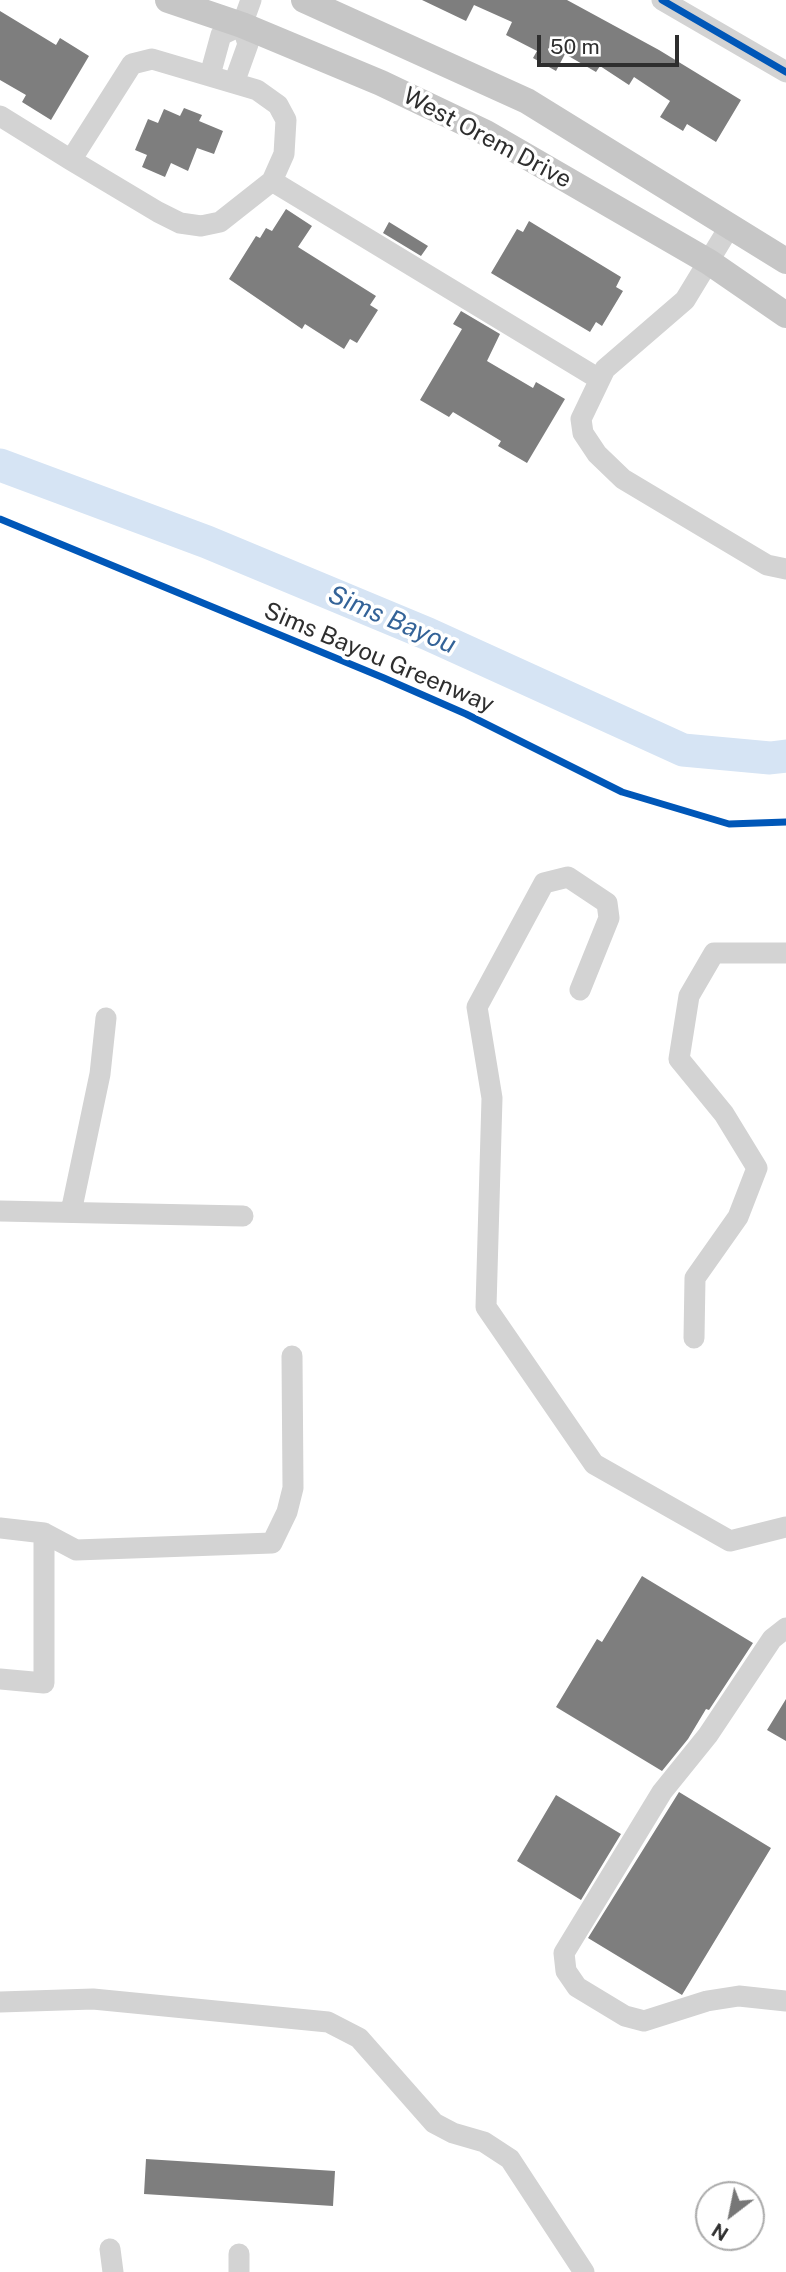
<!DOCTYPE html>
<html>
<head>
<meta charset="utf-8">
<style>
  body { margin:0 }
  #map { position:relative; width:786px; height:2272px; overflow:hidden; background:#fff; font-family:"Public Sans",sans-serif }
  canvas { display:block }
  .north { position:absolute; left:695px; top:2181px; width:70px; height:70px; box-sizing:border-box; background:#fff; border:2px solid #ababab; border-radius:50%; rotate:212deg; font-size:19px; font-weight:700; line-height:28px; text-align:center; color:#2e2e2e }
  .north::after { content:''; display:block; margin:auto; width:24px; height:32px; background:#777; clip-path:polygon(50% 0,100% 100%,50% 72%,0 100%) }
  .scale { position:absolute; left:537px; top:35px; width:142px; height:32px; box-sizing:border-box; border:4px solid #2e2e2e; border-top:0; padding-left:9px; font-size:21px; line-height:24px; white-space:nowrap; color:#2e2e2e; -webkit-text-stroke:5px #fff; paint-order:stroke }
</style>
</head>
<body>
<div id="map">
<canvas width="786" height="2272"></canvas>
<div class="north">N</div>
<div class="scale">50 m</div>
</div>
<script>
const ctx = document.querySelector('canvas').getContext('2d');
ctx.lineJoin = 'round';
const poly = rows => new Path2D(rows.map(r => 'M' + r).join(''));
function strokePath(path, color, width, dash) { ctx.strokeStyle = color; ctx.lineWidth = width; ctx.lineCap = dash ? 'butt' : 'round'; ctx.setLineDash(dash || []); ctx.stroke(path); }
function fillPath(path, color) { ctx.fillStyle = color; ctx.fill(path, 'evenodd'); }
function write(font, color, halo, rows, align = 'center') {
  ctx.font = font + ' "Public Sans",sans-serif'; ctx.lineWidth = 7; ctx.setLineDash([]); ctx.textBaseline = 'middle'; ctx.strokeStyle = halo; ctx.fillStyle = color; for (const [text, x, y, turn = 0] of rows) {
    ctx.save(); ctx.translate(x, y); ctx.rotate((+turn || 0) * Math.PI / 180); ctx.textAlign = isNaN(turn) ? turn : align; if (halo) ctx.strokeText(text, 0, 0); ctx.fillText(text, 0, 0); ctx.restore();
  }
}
const river = poly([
  [0,465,207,542,428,634,683,750,770,758,786,756]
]);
const building = poly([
  [422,0,567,0,659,50,741,100,716,142,687,124,683,131,660,117,670,101,634,77,629,85,600,66,596,72,565,54,556,71,533,58,537,51,506,35,512,22,474,5,466,21],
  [0,11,56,45,60,38,89,56,51,120,22,102,26,95,0,80],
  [184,108,202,115,199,121,223,131,214,154,197,148,188,171,171,163,165,177,142,167,147,155,135,150,148,119,158,123,164,109,180,116],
  [286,209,312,226,298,247,376,296,370,305,378,310,357,343,350,339,344,349,305,324,302,329,229,279,256,236,260,238,266,228,272,231],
  [529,221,621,277,616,287,623,291,602,326,596,322,590,332,491,273,517,229,523,232],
  [389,222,428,246,421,256,383,233],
  [461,311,500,334,487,361,533,388,536,382,565,399,527,463,498,446,501,441,453,412,449,417,420,400,462,329,453,324],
  [642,1576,753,1643,709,1710,706,1709,688,1739,662,1771,556,1707,597,1639,602,1642],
  [786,1699,786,1741,767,1730],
  [679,1792,771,1848,682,1995,588,1938],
  [556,1795,621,1834,581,1900,517,1861],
  [146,2159,335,2171,333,2206,144,2194]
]);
const minor = poly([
  [662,0,786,72],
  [242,25,251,0],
  [210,75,221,35,242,25],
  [234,83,248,44,242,25],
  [0,116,71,160,158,212,180,223,201,226,220,222,272,181,284,154,286,120,278,105,257,90,152,59,132,64,71,160],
  [272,181,599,379],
  [730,226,685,300,605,369,581,419,583,433,597,454,623,479,767,565,786,569],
  [580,990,609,918,607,903,568,877,544,883,477,1007,492,1098,486,1307,594,1464,730,1541,786,1527],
  [0,1211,243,1216],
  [71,1212,100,1074,106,1018],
  [694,1338,695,1278,738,1217,757,1168,724,1114,679,1059,689,996,714,953,786,953],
  [0,1528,44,1533,44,1683,0,1679],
  [44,1533,76,1550,272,1543,287,1512,293,1488,292,1356],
  [786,1628,772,1639,708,1735,662,1792,564,1953,566,1971,577,1987,625,2016,644,2021,707,2001,739,1996,786,2001],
  [0,2002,93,1999,328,2022,359,2038,434,2123,453,2133,484,2142,510,2159,584,2272],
  [110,2249,113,2272],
  [239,2272,239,2254]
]);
const major = poly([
  [168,0,242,25,381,83,486,133,709,262,786,315],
  [304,0,527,101,786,261]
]);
const cycleway = poly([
  [662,0,786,72],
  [0,519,384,678,466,714,622,792,729,824,786,822]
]);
const streetNames = [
  ["West Orem Drive",487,138,28],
  ["Sims Bayou Greenway",379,658,23]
];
const waterNames = [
  ["Sims Bayou",392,620,23]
];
strokePath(river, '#d6e4f4', 33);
fillPath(building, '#7e7e7e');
strokePath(minor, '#d3d3d3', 21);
strokePath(major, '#c6c6c6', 26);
strokePath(cycleway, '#0057b8', 7);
write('24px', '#2e2e2e', '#fff', streetNames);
write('italic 26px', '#346398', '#fff', waterNames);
</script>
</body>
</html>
